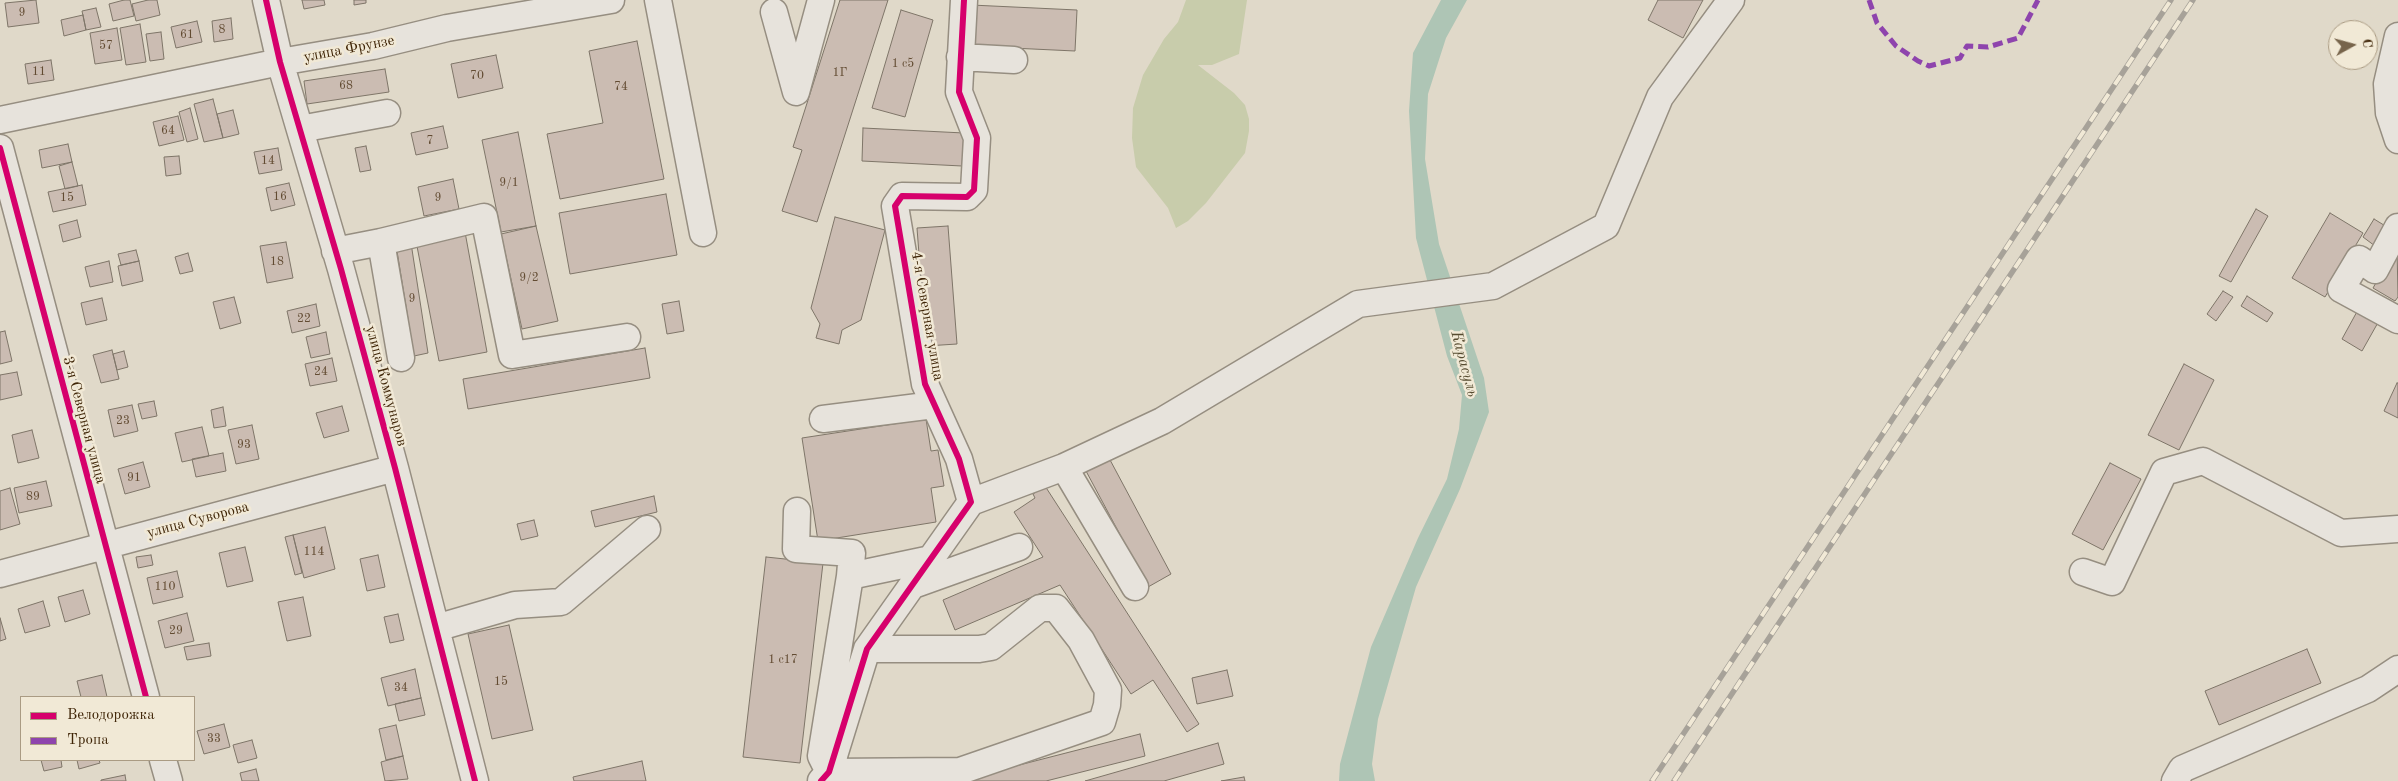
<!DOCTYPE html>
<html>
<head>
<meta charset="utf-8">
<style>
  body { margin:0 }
  #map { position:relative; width:2398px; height:781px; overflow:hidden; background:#e0d9c9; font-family:"Old Standard TT",serif }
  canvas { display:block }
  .legend { position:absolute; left:20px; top:696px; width:175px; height:65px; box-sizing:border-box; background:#f1e9d6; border:1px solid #aa9b83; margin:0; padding:6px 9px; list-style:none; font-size:15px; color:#3f2507 }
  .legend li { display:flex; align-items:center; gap:10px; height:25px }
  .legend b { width:25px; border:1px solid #aa9b83 }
  .north { position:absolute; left:2328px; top:20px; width:50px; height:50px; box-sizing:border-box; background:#f1e9d6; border:1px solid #aa9b83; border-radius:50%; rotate:83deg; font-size:14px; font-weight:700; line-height:20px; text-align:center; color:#3f2507 }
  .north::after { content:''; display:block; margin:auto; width:18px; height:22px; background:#77644b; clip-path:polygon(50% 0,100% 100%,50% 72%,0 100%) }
</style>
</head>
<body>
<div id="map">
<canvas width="2398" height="781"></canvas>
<ul class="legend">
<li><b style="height:6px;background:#d6006c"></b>Велодорожка</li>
<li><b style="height:6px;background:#8e44ad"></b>Тропа</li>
</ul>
<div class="north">С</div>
</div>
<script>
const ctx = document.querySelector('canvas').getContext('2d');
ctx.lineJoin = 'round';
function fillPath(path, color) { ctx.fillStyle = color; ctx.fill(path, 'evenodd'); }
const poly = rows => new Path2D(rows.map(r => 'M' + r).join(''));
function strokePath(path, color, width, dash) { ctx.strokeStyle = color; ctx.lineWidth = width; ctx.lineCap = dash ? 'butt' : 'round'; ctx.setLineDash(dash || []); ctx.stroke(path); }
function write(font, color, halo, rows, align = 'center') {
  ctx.font = font + ' "Old Standard TT",serif'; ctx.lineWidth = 5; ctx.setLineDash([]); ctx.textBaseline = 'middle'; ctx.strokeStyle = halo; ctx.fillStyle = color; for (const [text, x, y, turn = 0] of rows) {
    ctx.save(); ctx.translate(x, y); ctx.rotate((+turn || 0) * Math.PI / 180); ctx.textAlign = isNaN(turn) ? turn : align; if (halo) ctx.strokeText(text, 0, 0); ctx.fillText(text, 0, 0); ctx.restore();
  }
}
const green = poly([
  [1186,0,1247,0,1239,54,1212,65,1198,65,1234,93,1245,105,1249,119,1249,131,1245,153,1206,203,1188,221,1176,228,1168,208,1136,167,1132,138,1133,108,1143,75,1164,39,1178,22]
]);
const water = poly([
  [1441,0,1467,0,1446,38,1428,94,1425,159,1439,244,1484,378,1489,412,1460,489,1416,587,1378,719,1372,764,1375,781,1339,781,1340,764,1371,647,1418,538,1447,479,1459,429,1462,395,1447,356,1416,238,1409,111,1413,53]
]);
const building = poly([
  [36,0,39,23,8,27,5,3,36,0],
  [124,0,130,0,134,16,113,21,109,4,124,0],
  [148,0,157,0,160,15,136,21,132,4,148,0],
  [302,0,324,0,325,5,304,9,302,0],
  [354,0,366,0,366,3,354,5,354,0],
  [840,0,888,0,817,222,782,211,802,150,793,147,840,0],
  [1658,0,1703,0,1683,38,1648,20,1658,0],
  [971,5,1077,10,1075,51,969,46,971,5],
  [96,8,101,27,86,30,82,11,96,8],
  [901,10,933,20,905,117,872,108,901,10],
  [83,15,86,30,64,36,61,20,83,15],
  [231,18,233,39,214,42,212,21,231,18],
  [197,21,202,42,176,48,171,27,197,21],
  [140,24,146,62,126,65,120,28,140,24],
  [117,28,122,60,95,64,90,33,117,28],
  [161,32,164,59,150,61,146,34,161,32],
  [637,41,664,179,560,199,547,134,603,123,589,51,637,41],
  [496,55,503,88,458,98,451,64,496,55],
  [51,60,54,80,28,84,25,64,51,60],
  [385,69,389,92,307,104,304,81,385,69],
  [213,99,223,138,204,142,194,104,213,99],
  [190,108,198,139,187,142,179,112,190,108],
  [233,110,239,134,223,138,217,114,233,110],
  [178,116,184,140,159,146,153,122,178,116],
  [443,126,448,148,416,155,411,133,443,126],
  [863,128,964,133,962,166,862,161,863,128],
  [518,132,536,226,501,232,482,140,518,132],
  [68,144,72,162,42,168,39,150,68,144],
  [366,146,371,170,360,172,355,148,366,146],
  [278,148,282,170,259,174,254,152,278,148],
  [179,156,181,174,166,176,164,157,179,156],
  [72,162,78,186,65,189,59,166,72,162],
  [453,179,459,209,424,216,418,187,453,179],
  [289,183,295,205,271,211,266,188,289,183],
  [82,185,86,205,53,212,48,192,82,185],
  [666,194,677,255,570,274,559,213,666,194],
  [2256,209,2268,216,2231,282,2219,276,2256,209],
  [2330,213,2363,233,2325,297,2292,278,2330,213],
  [835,217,885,230,861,320,842,330,839,344,816,338,820,324,811,308,835,217],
  [2374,219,2387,227,2375,246,2363,237,2374,219],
  [77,220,81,237,63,242,59,225,77,220],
  [536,226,558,321,522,329,501,234,536,226],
  [948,226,957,344,926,346,917,228,948,226],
  [465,232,487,352,439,361,416,241,465,232],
  [286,242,293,278,267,283,260,246,286,242],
  [411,243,428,353,414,356,396,245,411,243],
  [2397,246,2398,297,2395,301,2373,288,2397,246],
  [136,250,139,261,121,265,118,254,136,250],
  [188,253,193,271,180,274,175,257,188,253],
  [109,261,113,282,90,287,85,267,109,261],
  [139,261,143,281,122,286,118,266,139,261],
  [2223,291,2233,297,2216,321,2207,314,2223,291],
  [2247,296,2273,313,2267,322,2241,306,2247,296],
  [234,297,241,323,220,329,213,302,234,297],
  [102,298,107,320,86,325,81,303,102,298],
  [679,301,684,331,667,334,662,304,679,301],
  [316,304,320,326,292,333,287,311,316,304],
  [2359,308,2380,319,2362,351,2342,339,2359,308],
  [5,331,12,361,0,364,0,332,5,331],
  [326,332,330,354,311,358,306,337,326,332],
  [645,348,650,378,468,409,463,379,645,348],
  [112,350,119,379,101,383,93,355,112,350],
  [124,351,128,367,117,370,113,354,124,351],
  [332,358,337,381,310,386,305,364,332,358],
  [2184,364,2214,380,2179,450,2148,435,2184,364],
  [17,372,22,395,0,400,0,375,17,372],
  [2397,383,2398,383,2398,418,2384,411,2397,383],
  [154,401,157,416,142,419,138,404,154,401],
  [132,405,138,431,114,437,108,410,132,405],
  [342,406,349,431,324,438,316,413,342,406],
  [223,407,226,426,214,428,211,410,223,407],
  [926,419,931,451,938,450,944,486,931,488,936,522,818,541,802,438,926,419],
  [252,425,259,459,236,464,228,430,252,425],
  [202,427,209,456,182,462,175,433,202,427],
  [32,430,39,458,18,463,12,435,32,430],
  [223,453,226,471,196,477,192,459,223,453],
  [1109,458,1171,574,1148,587,1086,471,1109,458],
  [143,462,150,487,125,494,118,469,143,462],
  [2110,463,2141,479,2103,550,2072,534,2110,463],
  [46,481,52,506,19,513,14,488,46,481],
  [1045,486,1199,724,1187,732,1153,680,1131,694,1060,585,955,630,943,600,1043,557,1014,512,1035,498,1033,494,1045,486],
  [10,488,20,524,0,530,0,491,10,488],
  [654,496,657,512,595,527,591,511,654,496],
  [534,520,538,536,521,540,517,524,534,520],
  [325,527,335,569,304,578,293,535,325,527],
  [293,535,302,573,295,575,285,537,293,535],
  [245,547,253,581,227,587,219,553,245,547],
  [151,555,153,565,138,568,136,557,151,555],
  [378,555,385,587,367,591,360,559,378,555],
  [766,557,823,563,800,763,743,757,766,557],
  [177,571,183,597,153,604,147,578,177,571],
  [83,590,90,614,65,622,58,597,83,590],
  [303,597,311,636,287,641,278,602,303,597],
  [43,601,50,626,25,633,18,609,43,601],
  [187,613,194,641,165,648,158,621,187,613],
  [398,614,404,640,390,643,384,617,398,614],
  [0,618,6,639,0,641,0,618],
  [509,625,533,730,492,739,468,634,509,625],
  [209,643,211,656,187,660,184,647,209,643],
  [2307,649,2321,683,2219,725,2205,691,2307,649],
  [415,669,421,698,388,706,381,678,415,669],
  [1227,670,1233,696,1197,704,1192,678,1227,670],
  [102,675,107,697,81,697,77,681,102,675],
  [421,698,425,715,399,721,395,704,421,698],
  [224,724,230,747,204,754,197,731,224,724],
  [396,725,403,756,386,760,379,729,396,725],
  [1140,734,1145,756,1046,781,957,781,1140,734],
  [252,740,257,758,238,763,233,745,252,740],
  [1218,743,1224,764,1164,781,1085,781,1218,743],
  [403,756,408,779,385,781,381,762,403,756],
  [41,760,61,760,62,767,44,771,41,760],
  [77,760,99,760,100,763,79,769,77,760],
  [642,761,646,781,574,781,573,777,642,761],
  [256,769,259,781,242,781,240,773,256,769],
  [125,775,126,781,101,781,101,780,125,775],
  [1244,777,1245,781,1221,781,1244,777]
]);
const minor = poly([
  [266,0,280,62,341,269,395,468,475,781],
  [658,0,703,233],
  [774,12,796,92,821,0],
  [2398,36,2387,84,2389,113,2398,140],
  [960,57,1014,60],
  [0,120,280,62,373,46,447,28,611,0],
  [300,129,387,113],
  [0,148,146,697],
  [2398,227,2375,270,2359,259,2341,289,2398,320],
  [381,242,484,217,512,355,627,337],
  [335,251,381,242,401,358],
  [823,419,934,405],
  [1064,467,1135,587],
  [971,502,1064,467,1162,421,1358,304,1493,286,1606,226,1660,97,1731,0],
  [797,511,796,549,852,553,850,576],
  [2083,572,2112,582,2164,472,2203,461,2341,533,2398,529],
  [0,574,395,468],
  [913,585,1019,547],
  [436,628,515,605,561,602,647,529],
  [867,649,979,649,991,647,1040,608,1056,608,1081,640,1108,690,1107,705,1102,722,960,771,829,772,821,756,850,576,931,559],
  [163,760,169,781],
  [821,781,829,772,867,649,971,502,959,459,925,384,895,206,902,196,967,197,974,190,977,138,959,92,964,0],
  [2175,781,2182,769,2368,689,2398,669]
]);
const rail = poly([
  [1652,781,2171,0],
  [1674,781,2193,0]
]);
const quiet = poly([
  [1869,0,1877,23,1896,46,1918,61,1929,66,1960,58,1967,46,1988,47,2018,38,2038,0]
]);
const cycleway = poly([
  [266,0,280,62,341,269,395,468,475,781],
  [0,148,146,697],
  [821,781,829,772,867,649,971,502,959,459,925,384,895,206,902,196,967,197,974,190,977,138,959,92,964,0]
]);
const numberNames = [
  ["9",22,13],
  ["8",222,30],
  ["61",187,35],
  ["57",106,46],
  ["1 с5",903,64],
  ["11",39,72],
  ["1Г",840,73],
  ["70",477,76],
  ["68",346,86],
  ["74",621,87],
  ["64",168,131],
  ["7",430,141],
  ["14",268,161],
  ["9/1",509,183],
  ["16",280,197],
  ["15",67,198],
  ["9",438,198],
  ["18",277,262],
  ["9/2",529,278],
  ["9",412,299],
  ["22",304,319],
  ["24",321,372],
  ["23",123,421],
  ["93",244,445],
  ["91",134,478],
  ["89",33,497],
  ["114",314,552],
  ["110",165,587],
  ["29",176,631],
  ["1 с17",783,660],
  ["15",501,682],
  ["34",401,688],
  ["33",214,739]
];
const streetNames = [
  ["улица Фрунзе",349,49,-11],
  ["4-я Северная улица",927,316,80],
  ["улица Коммунаров",386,386,75],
  ["3-я Северная улица",84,420,75],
  ["улица Суворова",198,520,-15]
];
const waterNames = [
  ["Карасуль",1464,364,75]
];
fillPath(green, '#c8ccab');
fillPath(water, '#aec5b5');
fillPath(building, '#cbbcb2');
strokePath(building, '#7e7568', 1);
strokePath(minor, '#968e81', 29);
strokePath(minor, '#e7e3dc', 26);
strokePath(rail, '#a7a299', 5.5);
strokePath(rail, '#f1e9d6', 4, [11]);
strokePath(quiet, '#8e44ad', 5, [10, 5]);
strokePath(cycleway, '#d6006c', 6);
write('12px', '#624b32', null, numberNames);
write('15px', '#3f2507', '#f1e9d6', streetNames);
write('italic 16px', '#564b30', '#f1e9d6', waterNames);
</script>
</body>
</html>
